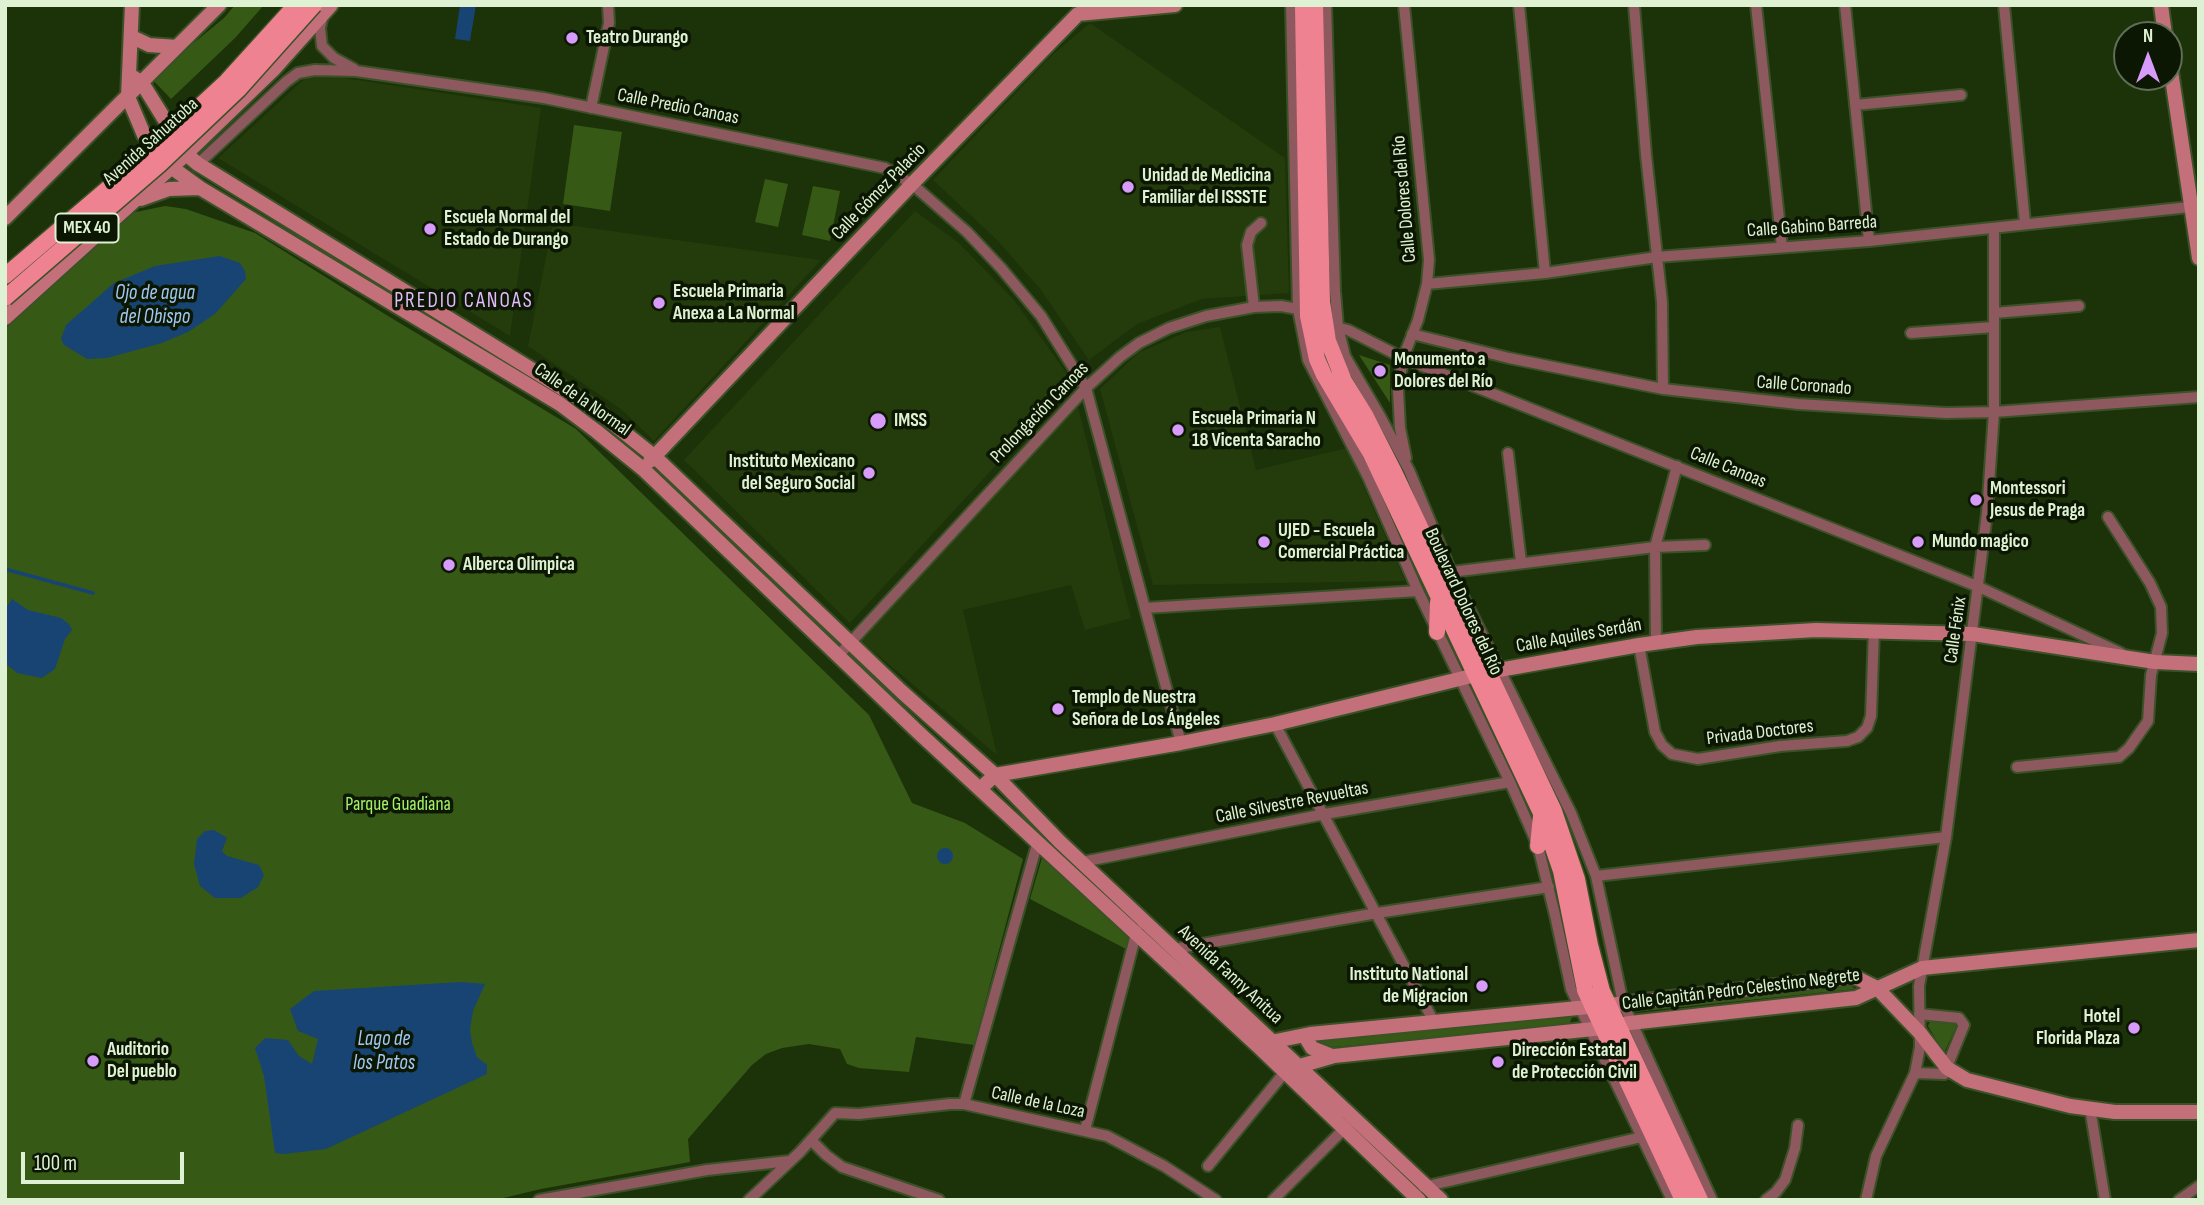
<!DOCTYPE html>
<html>
<head>
<meta charset="utf-8">
<style>
  body { margin:0 }
  #map { position:relative; width:2204px; height:1205px; overflow:hidden; background:#1c3208; font-family:"Sofia Sans Condensed",sans-serif }
  canvas { display:block }
  .frame { position:absolute; inset:0; border:7px solid #dff1d3; pointer-events:none }
  .north { position:absolute; left:2113px; top:21px; width:70px; height:70px; box-sizing:border-box; background:#0b1703; border:2px solid #606e56; border-radius:50%; rotate:0deg; font-size:19px; font-weight:700; line-height:28px; text-align:center; color:#dff1d3 }
  .north::after { content:''; display:block; margin:auto; width:24px; height:32px; background:#d79bf9; clip-path:polygon(50% 0,100% 100%,50% 72%,0 100%) }
  .scale { position:absolute; left:21px; top:1152px; width:163px; height:32px; box-sizing:border-box; border:4px solid #dff1d3; border-top:0; padding-left:9px; font-size:21px; line-height:24px; white-space:nowrap; color:#dff1d3; -webkit-text-stroke:5px #0b1703; paint-order:stroke }
</style>
</head>
<body>
<div id="map">
<canvas width="2204" height="1205"></canvas>
<div class="frame"></div>
<div class="north">N</div>
<div class="scale">100 m</div>
</div>
<script>
const ctx = document.querySelector('canvas').getContext('2d');
ctx.lineJoin = 'round';
function fillPath(path, color) { ctx.fillStyle = color; ctx.fill(path, 'evenodd'); }
const poly = rows => new Path2D(rows.map(r => 'M' + r).join(''));
function strokePath(path, color, width, dash) { ctx.strokeStyle = color; ctx.lineWidth = width; ctx.lineCap = dash ? 'butt' : 'round'; ctx.setLineDash(dash || []); ctx.stroke(path); }
function write(font, color, halo, rows, align = 'center') {
  ctx.font = font + ' "Sofia Sans Condensed",sans-serif'; ctx.lineWidth = 7; ctx.setLineDash([]); ctx.textBaseline = 'middle'; ctx.strokeStyle = halo; ctx.fillStyle = color; for (const [text, x, y, turn = 0] of rows) {
    ctx.save(); ctx.translate(x, y); ctx.rotate((+turn || 0) * Math.PI / 180); ctx.textAlign = isNaN(turn) ? turn : align; if (halo) ctx.strokeText(text, 0, 0); ctx.fillText(text, 0, 0); ctx.restore();
  }
}
const built = poly([
  [1090,23,1285,158,1289,293,1202,299,1137,324,1089,360,1040,289,997,240,933,180,1050,57],
  [311,73,541,108,510,336,218,158],
  [915,211,959,243,1014,300,1073,382,850,623,684,460],
  [553,223,821,260,654,441,622,410,528,346],
  [1220,327,1256,470,1347,448,1405,581,1153,585,1100,389,1138,353,1186,332],
  [1078,407,1131,618,1085,630,1071,585,963,610,997,755,861,641]
]);
const green = poly([
  [235,5,264,5,235,38,171,99,151,78,224,18],
  [574,125,622,132,610,211,563,204],
  [765,179,788,184,778,227,755,222],
  [813,186,840,191,830,241,802,235],
  [165,206,186,209,255,233,388,316,576,429,869,715,912,803,965,823,1023,859,974,1045,916,1037,909,1072,859,1068,847,1064,840,1049,809,1044,782,1048,766,1054,752,1065,688,1139,690,1162,541,1189,495,1200,5,1200,5,329,126,214],
  [1359,355,1390,365,1390,403],
  [1042,858,1131,933,1126,949,1030,899],
  [1848,983,1855,989,1634,1012,1633,1004],
  [1567,1011,1572,1018,1569,1024,1334,1047,1318,1044,1317,1040],
  [1930,1021,1953,1021,1957,1025,1944,1053,1928,1026]
]);
const water = poly([
  [460,5,476,5,470,41,455,39],
  [220,256,240,263,245,271,246,279,215,314,188,332,162,343,107,358,87,359,64,345,61,339,66,325,114,283,155,266],
  [12,599,28,610,61,618,69,624,72,630,65,639,55,669,42,678,17,673,5,663,5,609],
  [214,830,227,838,222,851,227,856,259,865,264,875,258,887,241,898,215,898,200,886,194,864,197,839,205,831],
  '937 856a8 8 0 1 1 16 0a8 8 0 1 1-16 0Z',
  [461,982,485,984,473,1011,470,1029,472,1043,477,1057,487,1065,487,1074,326,1149,284,1154,275,1153,264,1076,255,1048,265,1038,288,1040,299,1056,312,1064,318,1039,298,1031,290,1009,314,991]
]);
const stream = poly([
  [5,569,93,593]
]);
const street = poly([
  [1291,5,1298,309,1308,360,1368,477,1418,591,1510,782,1538,846,1555,915,1571,989,1672,1200],
  [1326,5,1335,291,1338,327,1345,356,1380,416,1409,470,1451,572,1571,813,1596,876,1623,1003,1712,1200],
  [1404,5,1429,260,1427,284,1418,320,1403,358,1398,390,1400,428,1406,458],
  [1519,5,1545,273],
  [1634,5,1646,155,1662,302,1663,389],
  [1756,5,1782,247],
  [1845,5,1869,241],
  [2004,5,2025,223],
  [323,15,320,28,322,46,334,58,354,69],
  [1855,105,1961,95],
  [591,108,609,23,608,5],
  [198,164,287,81,298,73,315,70,356,71,544,98,885,168,912,184,967,232,1001,268,1041,316,1086,388,1181,743],
  [1427,284,1545,273,1657,257,1869,241,2199,206],
  [1254,307,1247,245,1251,232,1261,223],
  [1994,313,2079,306],
  [1911,333,1994,327],
  [1412,334,1509,358,1663,389,1798,404,1946,413,1994,412,2199,397],
  [1508,453,1521,562],
  [1451,572,1655,547,1705,545],
  [1145,608,1418,591],
  [1656,642,1655,547,1677,466],
  [1639,645,1655,732,1662,745,1672,754,1698,759,1780,746,1847,741,1858,737,1867,728,1871,716,1874,630],
  [838,656,1086,388,1120,357,1139,343,1169,328,1206,316,1254,307,1281,306,1298,309,1325,324,1348,330,1403,358,1979,587,2121,653],
  [1275,724,1434,1022],
  [2017,767,2119,757,2129,748,2148,721,2151,675,2162,633,2161,607,2150,583,2108,517],
  [1082,862,1325,814,1510,782],
  [1596,876,1946,837],
  [1174,949,1377,913,1549,887],
  [1915,1073,1944,1074,1964,1025,1959,1018,1919,1014],
  [964,1104,1038,841],
  [2090,1108,2105,1200],
  [1085,1130,1137,930],
  [811,1140,826,1155,842,1167,939,1200],
  [1208,1166,1285,1072],
  [1423,1187,1642,1137],
  [539,1200,707,1170,789,1161],
  [749,1200,800,1152,835,1113,859,1114,950,1104,964,1104,1107,1136,1164,1166,1216,1200],
  [1273,1200,1348,1125],
  [1766,1200,1776,1192,1785,1180,1795,1148,1798,1125],
  [1866,1200,1876,1156,1915,1073,1920,1047,1919,986,1946,837,1987,513,1994,412,1994,228],
  [2179,1200,2199,1186]
]);
const secondary = poly([
  [132,5,128,97,144,135,171,167,200,188,560,404,596,431,643,469,918,732,1258,1046,1419,1200],
  [2161,5,2165,35],
  [132,37,149,45,177,47],
  [2169,58,2199,258],
  [130,75,142,83,186,154,198,164,591,406,655,457,902,692,995,775,1060,842,1441,1200],
  [141,199,169,189,199,188],
  [5,218,219,5],
  [5,318,186,154,273,70,331,5],
  [650,461,912,184,1078,14,1175,5],
  [980,789,995,775,1181,743,1275,724,1488,672,1639,645,1697,637,1816,630,1973,634,2155,662,2199,664],
  [1306,1038,1312,1048,1332,1056],
  [1266,1043,1310,1034,1609,1005,1855,977,1877,988,1920,1033,1947,1068,1967,1080,2070,1106,2115,1112,2199,1112],
  [1293,1068,1334,1056,1603,1028,1630,1023,1856,998,1922,968,2199,940]
]);
const primary = poly([
  [1303,5,1308,316,1317,359,1324,375,1371,454,1541,813,1561,871,1585,990,1683,1200],
  [1315,5,1322,302,1328,341,1344,381,1365,415,1394,472,1554,811,1577,879,1590,945,1602,991,1700,1200],
  [1437,632,1438,602],
  [1538,846,1541,816]
]);
const primaryBridge = poly([
  [5,276,147,155,227,81,296,5],
  [5,298,160,164,239,89,314,5]
]);
const markers = [
  [572,38,7,"#d79bf9"],
  [1128,187,7,"#d79bf9"],
  [430,229,7,"#d79bf9"],
  [659,303,7,"#d79bf9"],
  [1380,371,7,"#d79bf9"],
  [878,421,9,"#d79bf9"],
  [1178,430,7,"#d79bf9"],
  [869,473,7,"#d79bf9"],
  [1976,500,7,"#d79bf9"],
  [1264,542,7,"#d79bf9"],
  [1918,542,7,"#d79bf9"],
  [449,565,7,"#d79bf9"],
  [1058,709,7,"#d79bf9"],
  [1482,986,7,"#d79bf9"],
  [2134,1028,7,"#d79bf9"],
  [93,1061,7,"#d79bf9"],
  [1498,1062,7,"#d79bf9"]
];
const shields = [
  [87,228,63]
];
const shieldNames = [
  ["MEX 40",87,228]
];
const poiNames = [
  ["Teatro Durango",586,38],
  ["Unidad de Medicina",1142,176],
  ["Familiar del ISSSTE",1142,198],
  ["Escuela Normal del",444,218],
  ["Estado de Durango",444,240],
  ["Escuela Primaria",673,292],
  ["Anexa a La Normal",673,314],
  ["Monumento a",1394,360],
  ["Dolores del Río",1394,382],
  ["Escuela Primaria N",1192,419],
  ["18 Vicenta Saracho",1192,441],
  ["IMSS",894,421],
  ["Instituto Mexicano",855,462,"right"],
  ["del Seguro Social",855,484,"right"],
  ["Montessori",1990,489],
  ["Jesus de Praga",1990,511],
  ["UJED - Escuela",1278,531],
  ["Comercial Práctica",1278,553],
  ["Mundo magico",1932,542],
  ["Alberca Olimpica",463,565],
  ["Templo de Nuestra",1072,698],
  ["Señora de Los Ángeles",1072,720],
  ["Instituto National",1468,975,"right"],
  ["de Migracion",1468,997,"right"],
  ["Hotel",2120,1017,"right"],
  ["Florida Plaza",2120,1039,"right"],
  ["Auditorio",107,1050],
  ["Del pueblo",107,1072],
  ["Dirección Estatal",1512,1051],
  ["de Protección Civil",1512,1073]
];
const streetNames = [
  ["Calle Predio Canoas",678,107,11],
  ["Avenida Sahuatoba",151,142,-42],
  ["Calle Gómez Palacio",879,192,-46],
  ["Calle Dolores del Río",1405,199,-95],
  ["Calle Gabino Barreda",1812,227,-4],
  ["Calle Coronado",1804,386,4],
  ["Calle de la Normal",582,400,35],
  ["Prolongación Canoas",1040,413,-46],
  ["Calle Canoas",1728,468,22],
  ["Boulevard Dolores del Río",1463,602,65],
  ["Calle Fénix",1956,630,-82],
  ["Calle Aquiles Serdán",1579,636,-10],
  ["Privada Doctores",1760,733,-7],
  ["Calle Silvestre Revueltas",1292,803,-11],
  ["Avenida Fanny Anitua",1230,975,43],
  ["Calle Capitán Pedro Celestino Negrete",1741,990,-7],
  ["Calle de la Loza",1038,1103,12]
];
const parkNames = [
  ["Parque Guadiana",398,805]
];
const waterNames = [
  ["Ojo de agua",155,294],
  ["del Obispo",155,318],
  ["Lago de",384,1040],
  ["los Patos",384,1064]
];
const neighbourhoodNames = [
  ["PREDIO CANOAS",464,302]
];
fillPath(built, '#243c0b');
fillPath(green, '#375916');
fillPath(water, '#174473');
strokePath(stream, '#174473', 3.5);
strokePath(street, '#3b5128', 14);
strokePath(secondary, '#3b5128', 18);
strokePath(primary, '#3b5128', 19);
strokePath(street, '#8d585e', 10);
strokePath(secondary, '#c4707a', 14);
strokePath(primary, '#ef8290', 16);
strokePath(primaryBridge, '#3b5128', 19, []);
strokePath(primaryBridge, '#ef8290', 16);
for (const [x, y, r, color] of markers) { const dot = new Path2D(); dot.arc(x, y, r, 0, 2 * Math.PI); ctx.fillStyle = color; ctx.fill(dot); strokePath(dot, '#0b1703', 2.5); }
for (const [x, y, w] of shields) { const box = new Path2D(); box.roundRect(x - w / 2, y - 14.5, w, 29, 5); ctx.fillStyle = '#0b1703'; ctx.fill(box); strokePath(box, '#dff1d3', 2); }
write('bold 18px', '#dff1d3', null, shieldNames);
write('bold 19px', '#dff1d3', '#0b1703', poiNames, 'left');
write('19px', '#dff1d3', '#0b1703', streetNames);
write('19px', '#a7f266', '#0b1703', parkNames);
write('italic 21px', '#a1c7f3', '#0b1703', waterNames);
ctx.letterSpacing = '2px';
write('21px', '#e4bbfd', '#0b1703', neighbourhoodNames);
ctx.letterSpacing = '0px';
</script>
</body>
</html>
